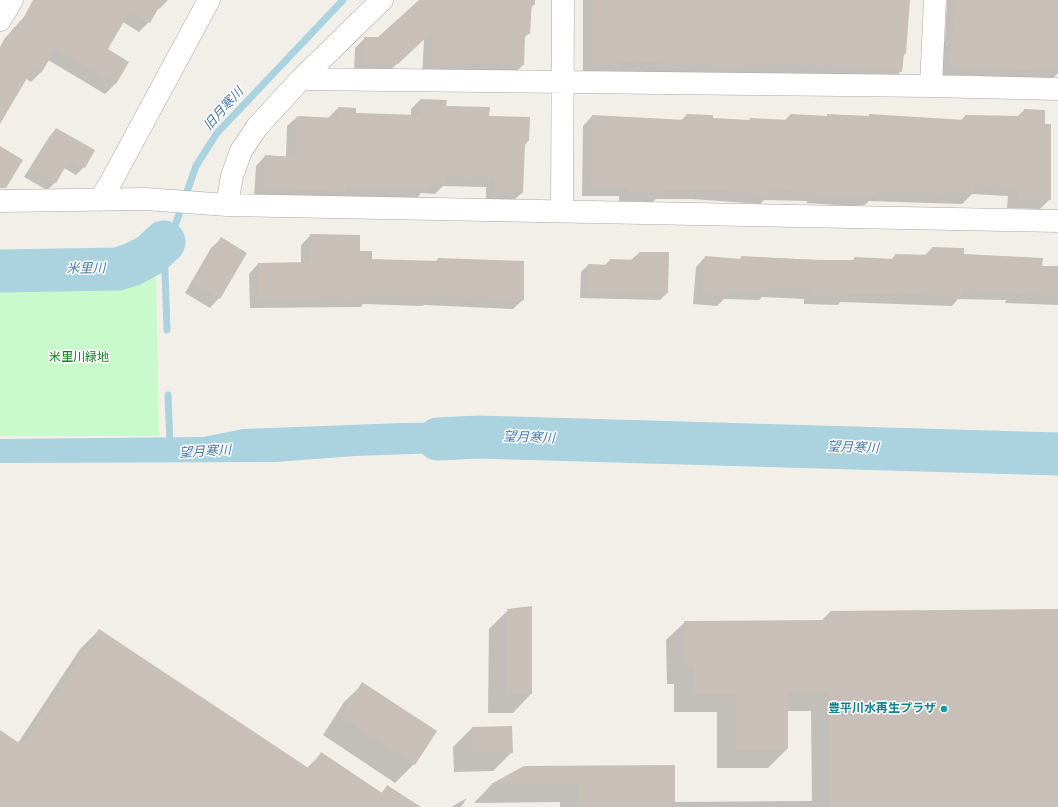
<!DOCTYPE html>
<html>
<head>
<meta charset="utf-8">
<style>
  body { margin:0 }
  canvas { display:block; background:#f2efe9 }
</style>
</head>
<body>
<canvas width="1058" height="807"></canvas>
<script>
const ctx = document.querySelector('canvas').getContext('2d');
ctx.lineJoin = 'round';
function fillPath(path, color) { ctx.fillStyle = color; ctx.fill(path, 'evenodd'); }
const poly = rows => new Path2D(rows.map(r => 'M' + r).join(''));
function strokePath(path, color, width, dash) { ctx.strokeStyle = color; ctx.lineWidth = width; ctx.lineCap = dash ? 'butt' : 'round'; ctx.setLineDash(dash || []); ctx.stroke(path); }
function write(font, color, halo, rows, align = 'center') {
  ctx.font = font + ' "Space Grotesk","Noto Sans JP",sans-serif'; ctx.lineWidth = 3; ctx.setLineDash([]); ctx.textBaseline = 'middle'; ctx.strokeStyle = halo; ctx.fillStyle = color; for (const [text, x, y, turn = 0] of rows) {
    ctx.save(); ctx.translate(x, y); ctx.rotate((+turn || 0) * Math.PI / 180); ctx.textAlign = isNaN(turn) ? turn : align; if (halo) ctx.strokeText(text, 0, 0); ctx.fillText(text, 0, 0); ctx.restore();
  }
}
const park = poly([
  [156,278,159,436,0,436,0,280]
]);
const water = poly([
  [497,422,498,451,355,456,276,462,0,463,0,439,203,437,243,429,402,423]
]);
const shadow = poly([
  [33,0,168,0,159,9,157,8,149,22,139,32,123,22,107,49,128,62,115,84,105,94,48,60,40,73,31,82,26,79,0,123,0,47,5,38,24,17],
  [422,0,535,0,535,4,530,8,529,33,524,38,523,65,513,75,422,77,424,39,387,73,354,72,355,48,365,38,378,38],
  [583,0,909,0,905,54,902,56,901,71,891,81,611,71,607,75,583,75],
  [947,0,1058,0,1058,73,1052,79,1026,77,1022,80,968,75,965,78,939,76,942,44,945,41],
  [420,100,488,117,528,141,524,146,522,193,512,202,486,201,486,187,443,186,435,194,421,193,417,198,395,197,393,198,254,196,256,166,265,156,286,157,287,126,297,117,328,118,338,108,355,114,411,116,411,109],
  [1024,110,1044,125,1050,199,1040,209,1007,208,1008,196,972,194,962,204,869,201,865,205,851,206,807,203,807,201,764,200,760,204,692,199,656,199,653,202,619,201,619,196,582,196,583,126,592,116,680,121,687,115,712,119,748,121,750,119,784,121,790,115,826,117,828,115,867,117,870,115,960,121,965,116,1017,117],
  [56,129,94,151,84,167,76,175,64,168,55,183,47,190,24,177,49,137],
  [311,235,359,252,371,260,435,262,438,259,523,300,513,309,424,305,422,306,363,304,361,307,250,308,249,274,258,264,301,263,301,245],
  [221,239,219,298,210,308,185,293,211,248],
  [932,248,963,255,1041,267,1058,267,1058,305,1005,303,1006,300,958,299,952,306,840,302,838,305,804,304,804,299,762,297,759,300,724,299,717,306,693,304,696,267,705,257,739,260,742,257,852,261,855,258,891,260,895,255,924,256],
  [639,253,668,292,660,300,580,298,581,272,588,265,605,265,610,260,631,260],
  [508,610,531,694,513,713,488,713,489,629],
  [1058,610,1058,807,560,807,560,802,474,803,491,785,525,767,674,802,812,801,811,711,787,711,787,749,768,768,717,768,717,712,674,712,674,684,667,684,666,640,685,622,821,621,830,612],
  [99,630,307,768,322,753,381,793,387,787,419,807,0,807,0,741,18,743,80,649],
  [363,684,414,764,395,783,323,735,344,702],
  [472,728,512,752,493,771,454,772,453,747],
  [467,798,461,807,451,807]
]);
const stream = poly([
  [167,330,164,242,176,223,196,166,217,133,343,0],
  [168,395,170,446]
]);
const river = poly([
  [0,271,118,269,133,264,150,255,164,242],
  [438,439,479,437,1058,454]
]);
const building = poly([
  [34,0,163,0,150,23,130,11,108,49,129,62,116,84,56,49,41,73,33,68,0,124,0,52,14,27,18,29],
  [419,0,532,0,530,34,525,34,524,65,458,63,458,68,431,67,433,31,398,64,364,63,364,37,378,37],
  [593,0,910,0,906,54,904,54,902,72,882,70,882,68,807,65,736,66,736,68,711,67,711,64,618,62,618,66,592,65],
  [958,0,1058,0,1058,69,1034,67,1033,71,976,66,976,69,949,66,951,33,954,33,956,4,958,4],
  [420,99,447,100,446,106,490,107,489,116,530,117,529,141,525,141,523,193,495,192,495,178,446,177,445,185,428,184,428,188,346,187,346,192,263,187,265,155,295,157,297,116,337,118,338,107,356,108,356,113,419,115],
  [1024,109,1045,110,1045,124,1051,124,1051,200,1017,199,1017,187,973,184,973,194,876,191,876,195,862,196,817,194,817,192,771,190,771,194,702,189,664,190,664,193,628,192,628,187,591,186,592,115,686,120,686,114,713,115,713,118,750,120,750,118,789,120,790,114,827,116,827,114,869,116,869,114,965,120,965,115,1023,116],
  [56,128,95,150,85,168,70,159,56,183,31,169],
  [0,146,23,160,6,188,0,188],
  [310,234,360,235,360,251,372,251,372,259,438,261,438,258,524,261,524,300,433,295,432,297,371,295,371,297,259,299,258,263,310,262],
  [221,237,247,253,220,299,194,283],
  [932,247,964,248,964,254,1043,258,1042,266,1058,266,1058,296,1015,294,1015,291,963,289,962,296,848,293,848,296,813,295,813,289,770,288,770,291,729,289,728,296,702,294,705,256,741,259,741,256,814,260,854,260,854,257,894,259,895,254,931,255],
  [639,252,669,252,668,293,587,291,588,264,610,265,610,259,639,260],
  [532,606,532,694,506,695,507,609],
  [1058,609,1058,807,830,807,829,692,788,692,788,749,736,750,735,694,693,694,693,666,685,665,684,621,830,620,830,611],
  [99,629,310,769,321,752,382,793,387,785,421,807,0,807,0,730,22,745],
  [362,682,437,731,415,765,341,716],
  [512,726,513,753,473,754,472,727],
  [675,765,675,807,578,807,578,784,491,784,524,766]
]);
const street = poly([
  [0,20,12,0],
  [301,79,931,86,1058,89],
  [931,86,935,0],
  [100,200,112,180,209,0],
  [0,201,146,199,227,205,1058,221],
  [227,205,232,176,241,151,257,127,301,79,382,0],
  [562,210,563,0]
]);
const markers = [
  [944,709,4,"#0f9aa8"]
];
const parkNames = [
  ["米里川緑地",79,358]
];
const cultureNames = [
  ["豊平川水再生プラザ",936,709]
];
const waterNames = [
  ["旧月寒川",224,109,-48],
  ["米里川",86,269,-1],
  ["望月寒川",529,438,2],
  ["望月寒川",853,448,2],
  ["望月寒川",205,452,-3]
];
fillPath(park, '#c8facc');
fillPath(water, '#aad3df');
fillPath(shadow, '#0003');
strokePath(stream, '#aad3df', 7);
strokePath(river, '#aad3df', 43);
fillPath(building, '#c7bfb8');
strokePath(street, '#a9a9a9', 23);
strokePath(street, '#fff', 22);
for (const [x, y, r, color] of markers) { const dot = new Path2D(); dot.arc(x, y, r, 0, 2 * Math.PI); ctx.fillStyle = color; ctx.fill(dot); strokePath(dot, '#fff', 1.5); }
write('12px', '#0c8416', '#fff', parkNames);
write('bold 12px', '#0d838f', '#fff', cultureNames, 'right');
write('italic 13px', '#4a7aab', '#fff', waterNames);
</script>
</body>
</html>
